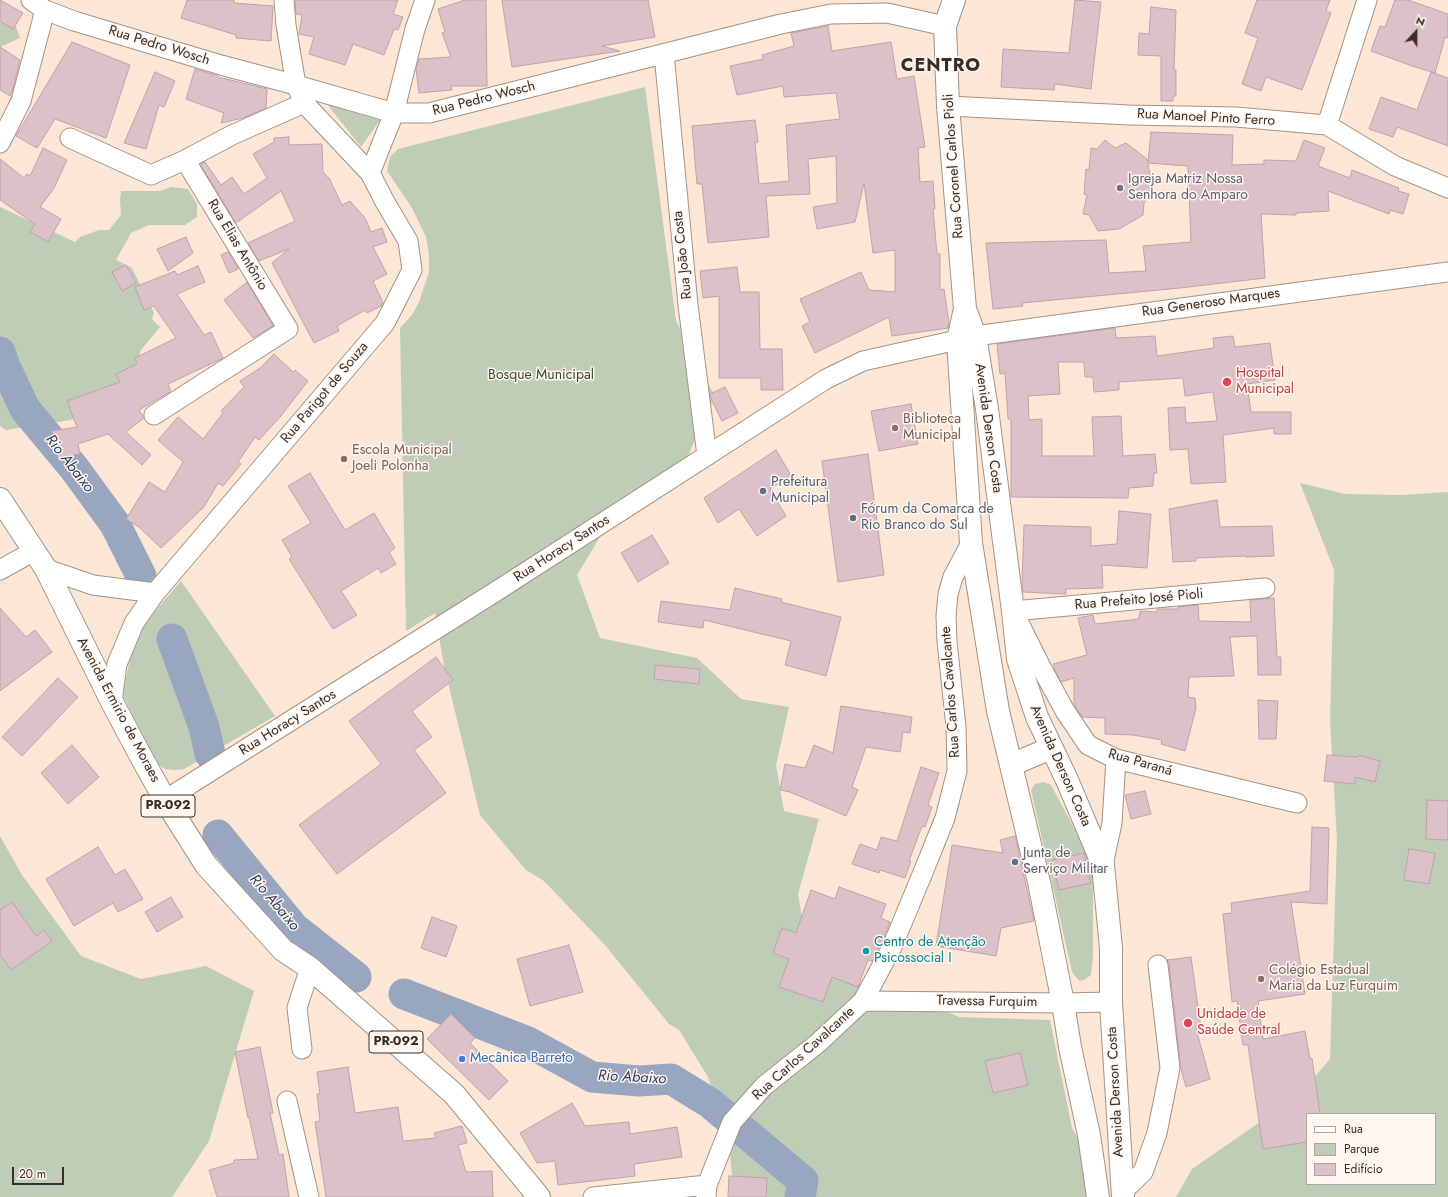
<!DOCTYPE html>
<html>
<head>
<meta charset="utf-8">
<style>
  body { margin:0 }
  #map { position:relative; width:1448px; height:1197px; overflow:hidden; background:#fce6d5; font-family:Jost,sans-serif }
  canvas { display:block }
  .legend { position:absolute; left:1306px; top:1113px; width:130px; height:72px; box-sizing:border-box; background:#fff6ef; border:1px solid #afa69f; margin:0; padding:5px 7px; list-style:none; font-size:12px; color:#362e27 }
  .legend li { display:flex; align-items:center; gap:8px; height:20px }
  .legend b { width:20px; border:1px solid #afa69f }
  .north { position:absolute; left:1396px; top:12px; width:40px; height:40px; -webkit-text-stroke:3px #fff6ef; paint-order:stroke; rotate:22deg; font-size:11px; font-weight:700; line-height:16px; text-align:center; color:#362e27 }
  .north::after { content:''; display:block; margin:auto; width:14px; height:18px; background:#362e27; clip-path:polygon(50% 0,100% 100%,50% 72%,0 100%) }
  .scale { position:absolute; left:12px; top:1167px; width:52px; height:18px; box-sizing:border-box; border:2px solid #362e27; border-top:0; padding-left:5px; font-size:12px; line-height:14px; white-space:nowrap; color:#362e27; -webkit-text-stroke:3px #fff6ef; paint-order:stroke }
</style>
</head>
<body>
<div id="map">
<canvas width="1448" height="1197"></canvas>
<ul class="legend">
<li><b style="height:5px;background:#fff"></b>Rua</li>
<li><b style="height:11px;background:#bfcdb7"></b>Parque</li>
<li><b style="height:11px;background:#dcc1c9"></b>Edifício</li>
</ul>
<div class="north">N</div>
<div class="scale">20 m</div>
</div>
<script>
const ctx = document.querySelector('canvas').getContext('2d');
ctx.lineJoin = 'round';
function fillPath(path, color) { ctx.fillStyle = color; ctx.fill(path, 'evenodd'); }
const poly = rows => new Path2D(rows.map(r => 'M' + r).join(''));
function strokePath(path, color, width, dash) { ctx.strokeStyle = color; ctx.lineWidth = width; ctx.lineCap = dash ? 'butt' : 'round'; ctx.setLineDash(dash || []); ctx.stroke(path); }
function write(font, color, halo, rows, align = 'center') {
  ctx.font = font + ' Jost,sans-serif'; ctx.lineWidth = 3; ctx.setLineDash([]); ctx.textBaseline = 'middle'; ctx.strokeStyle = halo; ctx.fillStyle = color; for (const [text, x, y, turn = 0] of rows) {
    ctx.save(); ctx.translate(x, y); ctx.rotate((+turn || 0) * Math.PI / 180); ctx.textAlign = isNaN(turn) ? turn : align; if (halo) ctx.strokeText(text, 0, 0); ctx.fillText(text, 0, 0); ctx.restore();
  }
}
const green = poly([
  [0,16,15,24,20,38,0,47],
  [645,87,676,321,715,396,682,469,625,496,577,575,600,638,697,658,741,699,789,707,776,765,784,811,819,819,798,894,807,945,830,975,937,1007,959,1017,1050,1020,1072,1128,1079,1141,1086,1197,734,1197,728,1133,708,1077,679,1030,669,1024,605,945,544,881,526,870,480,815,444,666,435,613,406,631,400,328,412,315,419,302,429,272,429,255,426,237,412,208,387,171,390,157,398,149],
  [323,99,380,120,361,147],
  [171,187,188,189,197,204,197,217,185,225,149,225,131,233,116,260,132,268,154,313,152,319,160,327,141,350,129,384,83,418,6,430,0,426,0,207,75,242,80,237,99,230,109,230,121,215,120,200,121,191,160,191],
  [1300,483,1345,494,1401,495,1448,492,1448,1197,1176,1197,1192,1169,1299,1095,1330,1059,1337,840,1330,721,1334,570],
  [1307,1114,1435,1114,1435,1184,1307,1184],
  [181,581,275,716,184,769,174,770,165,769,157,764,123,696,124,689,129,663,138,631],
  [1044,782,1051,785,1083,845,1088,857,1093,878,1093,957,1091,975,1084,980,1079,981,1072,972,1031,790,1035,784],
  [0,836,22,875,81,956,141,979,206,966,254,991,209,1141,172,1197,0,1197]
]);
const river = poly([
  [0,352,4,364,25,409,74,468,115,524,141,576],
  [172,639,204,727,210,754],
  [218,835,294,928,356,977],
  [404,994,528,1042,592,1077,639,1081,671,1079,710,1103,803,1181,800,1197]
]);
const building = poly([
  [0,0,23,13,13,29,0,21,0,0],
  [187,0,234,0,234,3,273,6,271,41,236,38,236,35,181,18,187,0],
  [295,0,398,0,393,14,403,17,398,30,394,29,384,55,353,44,345,65,309,54,314,37,299,34,302,15,296,14,295,0],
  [465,0,486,0,487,86,451,86,452,90,419,93,416,69,419,59,451,57,442,33,445,32,438,9,465,0],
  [502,0,648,0,655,37,602,46,620,51,512,67,502,0],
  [1075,0,1101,2,1091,89,1055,84,1054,90,1001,87,1003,49,1069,53,1075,0],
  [1257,0,1330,0,1326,11,1331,13,1302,90,1266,77,1261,91,1242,84,1258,38,1245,33,1257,0],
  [1395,0,1408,0,1448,14,1448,38,1445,37,1435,73,1412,66,1371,51,1380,26,1385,27,1395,0],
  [1151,7,1176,10,1174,70,1176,70,1176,96,1173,96,1173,101,1161,101,1161,56,1138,55,1139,33,1149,34,1151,7],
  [828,26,832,51,891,42,897,79,914,76,925,147,918,148,920,182,933,181,935,209,933,209,937,254,940,254,940,290,944,289,949,323,948,328,892,336,889,317,815,353,802,326,810,322,800,299,861,272,869,290,895,292,895,250,873,253,864,183,855,222,817,229,813,207,837,203,836,156,808,159,810,194,766,196,769,237,708,243,702,184,697,184,692,126,755,120,758,142,755,143,759,184,789,181,786,125,840,119,836,93,784,97,783,86,737,95,730,66,763,59,762,55,794,46,791,33,828,26],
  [72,42,130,65,106,138,55,119,37,148,16,136,72,42],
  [0,47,20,60,12,92,10,96,0,90,0,47],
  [195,69,218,76,218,77,267,89,266,108,243,118,221,123,224,113,186,99,195,69],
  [155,72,175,81,164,107,159,105,146,149,124,143,155,72],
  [1431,72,1448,78,1448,146,1397,127,1393,137,1369,129,1381,97,1417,110,1431,72],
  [1151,132,1233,135,1232,165,1264,164,1264,160,1296,161,1304,140,1325,148,1318,166,1350,178,1352,170,1399,188,1398,191,1409,194,1403,214,1390,210,1389,214,1328,191,1329,211,1296,213,1296,215,1261,214,1265,278,1180,288,1022,303,1023,306,993,309,986,243,1106,240,1109,273,1146,271,1143,246,1191,242,1188,166,1148,163,1152,188,1150,195,1144,203,1143,215,1119,229,1098,231,1089,215,1083,214,1087,195,1084,194,1086,169,1089,170,1091,148,1097,149,1105,140,1115,148,1126,143,1147,159,1148,162,1151,132],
  [289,137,289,145,322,144,323,172,329,178,342,205,350,201,365,218,371,232,382,228,387,242,373,247,387,274,373,281,383,303,381,306,367,313,365,310,337,326,339,331,314,343,272,263,289,249,259,261,248,243,295,221,281,191,236,223,200,164,205,162,221,185,232,177,244,194,267,178,253,154,274,142,274,138,289,137],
  [43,148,67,160,54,188,40,207,61,219,48,242,30,232,35,224,0,200,0,159,24,178,27,174,30,176,43,148],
  [186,237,193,253,168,271,157,249,186,237],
  [228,252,238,269,229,273,221,255,228,252],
  [126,265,136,283,122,291,112,272,126,265],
  [198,266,205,282,177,294,204,335,211,332,223,358,168,384,171,391,139,410,144,418,126,432,151,455,142,465,108,434,78,444,80,454,58,458,52,431,77,427,67,401,120,382,116,374,137,364,135,358,176,338,154,306,144,310,135,287,175,271,177,275,198,266],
  [737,267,740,292,759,292,760,349,782,349,783,390,761,390,761,378,719,378,719,296,703,298,700,271,737,267],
  [247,282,273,326,253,338,224,300,247,282],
  [1115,328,1116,338,1155,336,1157,356,1214,348,1213,338,1233,336,1235,347,1270,343,1275,380,1247,384,1251,412,1291,412,1291,434,1274,434,1274,428,1223,435,1226,482,1191,484,1188,449,1170,450,1168,408,1185,407,1186,423,1217,421,1213,392,1185,396,1183,378,1119,382,1119,390,1094,392,1093,377,1085,377,1084,362,1058,362,1060,394,1028,396,1029,420,1042,419,1042,456,1094,456,1092,417,1121,416,1123,456,1155,454,1157,473,1154,473,1153,486,1129,488,1128,498,1011,497,1011,419,1008,419,1005,373,1000,374,997,344,1115,328],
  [274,354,293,372,295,370,308,381,280,417,259,440,255,437,238,462,241,464,223,486,218,483,204,507,161,548,139,527,126,519,149,482,165,492,183,462,158,440,178,417,203,439,223,413,221,411,244,387,240,381,260,368,274,354],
  [725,387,738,413,722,421,711,399,710,394,725,387],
  [911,404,918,444,879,451,871,411,911,404],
  [776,450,791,475,770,489,786,516,757,536,739,509,718,523,704,498,776,450],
  [868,454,884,575,838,582,822,461,868,454],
  [310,473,345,530,374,513,395,548,389,552,396,564,381,573,378,568,341,591,357,615,333,629,289,559,292,557,282,540,311,523,288,486,310,473],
  [1217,500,1220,527,1272,526,1274,556,1246,557,1246,556,1196,558,1196,561,1173,562,1169,509,1217,500],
  [1119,511,1151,514,1147,568,1102,565,1103,588,1066,589,1066,594,1023,592,1022,584,1024,525,1091,527,1091,546,1117,544,1119,511],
  [652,535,669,563,638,582,621,553,652,535],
  [735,588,782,599,781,602,841,617,826,676,785,665,791,641,704,620,703,628,658,622,661,601,730,610,735,588],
  [1274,598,1277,657,1281,657,1281,675,1258,675,1257,636,1230,637,1234,676,1189,677,1188,697,1195,698,1196,708,1185,751,1161,744,1162,740,1133,735,1105,734,1105,718,1082,717,1074,704,1074,678,1061,682,1055,670,1053,664,1087,655,1078,618,1093,615,1095,624,1139,619,1140,611,1157,612,1157,609,1178,609,1178,607,1198,605,1199,621,1251,622,1250,600,1274,598],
  [0,608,26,637,35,630,52,652,0,691,0,608],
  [436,657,453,680,412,711,432,737,414,750,446,793,337,874,299,825,381,764,349,721,436,657],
  [655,665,700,669,699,684,654,679,655,665],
  [58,678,78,697,22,756,2,737,58,678],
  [1258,700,1278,701,1276,739,1259,739,1258,700],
  [841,706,912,717,910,733,903,732,900,752,866,747,852,787,858,790,846,816,790,792,780,790,785,764,805,768,814,745,833,753,841,706],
  [72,745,99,777,68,804,41,773,72,745],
  [1327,755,1358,757,1359,755,1380,761,1375,782,1355,777,1355,784,1324,781,1327,755],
  [921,767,939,773,928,805,932,807,925,827,922,826,909,861,911,861,905,878,880,870,879,873,852,864,860,844,877,850,881,837,897,841,921,767],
  [1145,791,1151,814,1131,819,1125,795,1145,791],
  [1427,800,1448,801,1448,840,1426,839,1427,800],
  [1312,827,1329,828,1327,904,1291,902,1305,994,1258,1001,1263,1039,1305,1031,1310,1059,1312,1058,1320,1114,1307,1114,1307,1142,1263,1149,1248,1045,1243,1045,1237,1001,1232,1002,1223,914,1232,913,1231,903,1310,891,1312,827],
  [1015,836,1034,921,1001,928,996,956,936,946,952,845,1003,853,1000,840,1015,836],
  [98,847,115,875,125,869,143,899,118,912,113,903,74,926,46,879,98,847],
  [1409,849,1435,853,1429,884,1404,880,1409,849],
  [1084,853,1091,883,1059,890,1052,860,1084,853],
  [839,887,886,904,881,918,890,922,882,942,872,961,868,960,858,987,832,977,823,1002,779,987,789,959,773,953,782,928,796,933,811,890,835,899,839,887],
  [171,897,183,917,157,932,145,912,171,897],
  [12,902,36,936,44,930,52,941,11,970,0,955,0,910,12,902],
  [432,917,457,926,446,957,421,948,432,917],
  [569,945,583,992,530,1006,517,959,569,945],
  [1191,957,1201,1028,1196,1029,1210,1079,1186,1087,1181,1069,1169,964,1167,960,1191,957],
  [451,1014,475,1038,470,1043,508,1081,489,1100,427,1039,451,1014],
  [260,1047,273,1113,270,1113,279,1155,283,1154,289,1197,217,1197,209,1170,234,1163,234,1160,258,1159,249,1117,248,1118,235,1052,260,1047],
  [1020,1053,1028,1085,993,1093,985,1061,1020,1053],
  [348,1067,355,1113,398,1107,403,1141,436,1138,434,1133,462,1126,467,1143,458,1145,466,1172,492,1171,493,1197,326,1197,315,1122,320,1121,317,1094,320,1094,317,1072,348,1067],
  [572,1103,585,1126,629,1122,630,1134,677,1127,682,1157,634,1164,635,1176,558,1185,555,1161,537,1163,520,1133,572,1103],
  [729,1176,767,1178,766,1197,728,1197,729,1176]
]);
const minor = poly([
  [31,0,45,10,74,21,221,65,296,85,394,113,429,113,781,24,831,14,887,13,945,26],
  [664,54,688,305,707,456],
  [948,106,1129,115,1236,117,1327,125,1395,166,1448,188],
  [1327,125,1367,0],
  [70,138,151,175,185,160,232,135,304,103],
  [0,143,21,101,45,10],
  [370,173,394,113,415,29,425,0],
  [154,415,288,329,185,160],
  [46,569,93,585,155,593],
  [0,570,34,551],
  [1265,588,1013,611,1041,667,1065,711,1088,745,1116,759,1297,803],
  [112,702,117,664,134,623,155,593,385,323,412,270,408,241,385,202,370,173,304,103,296,85,286,25,284,0],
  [165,800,495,592,826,379,863,361,975,336,1448,272],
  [1103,865,1112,823,1116,759],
  [863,1001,1063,1003,1111,1002],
  [302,1049,297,1008,310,968],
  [287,1101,309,1197],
  [1122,1192,1143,1172,1157,1133,1170,1068,1158,965],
  [593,1197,707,1185],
  [706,1197,707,1185,732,1122,764,1086,818,1043,863,1001,892,947,924,870,945,818,957,771,956,727,947,641,946,616,948,594,953,577,971,543]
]);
const major = poly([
  [954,0,945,26,948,106,965,309,975,336,987,409,1013,611,1018,659,1037,717,1067,780,1103,865,1111,948,1111,1002,1123,1197],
  [965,309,958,340,971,543,998,711,1039,882,1063,1003,1070,1047,1089,1135,1098,1197],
  [0,499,46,569,112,702,139,753,165,800,206,865,283,950,310,968,454,1094,539,1197],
  [1011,765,1051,748]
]);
const markers = [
  [1120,188,4,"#6b7280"],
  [1227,382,5,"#e0444e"],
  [895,428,4,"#8d6e63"],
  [344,459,4,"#8d6e63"],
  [763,491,4,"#5c6f8a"],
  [853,518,4,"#5c6f8a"],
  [1015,862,4,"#5c6f8a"],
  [866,951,4,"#0f9aa8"],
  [1261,979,4,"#8d6e63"],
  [1188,1023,5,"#e0444e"],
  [462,1059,4,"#3f7fe0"]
];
const shields = [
  [168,806,54],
  [396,1042,54]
];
const shieldNames = [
  ["PR-092",168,806],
  ["PR-092",396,1042]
];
const streetNames = [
  ["Rua Pedro Wosch",159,46,17],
  ["Rua Pedro Wosch",484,99,-14],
  ["Rua Manoel Pinto Ferro",1206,118,3],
  ["Rua Coronel Carlos Pioli",954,166,-94],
  ["Rua Elias Antônio",237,245,59],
  ["Rua João Costa",683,255,-96],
  ["Rua Generoso Marques",1211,303,-8],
  ["Rua Parigot de Souza",325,393,-50],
  ["Avenida Derson Costa",988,428,82],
  ["Rua Horacy Santos",562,549,-33],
  ["Rua Prefeito José Pioli",1139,600,-5],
  ["Rua Carlos Cavalcante",951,692,-94],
  ["Avenida Ermirio de Moraes",118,710,62],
  ["Rua Horacy Santos",288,723,-32],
  ["Rua Paraná",1140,763,16],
  ["Avenida Derson Costa",1060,766,66],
  ["Travessa Furquim",987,1002,1],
  ["Rua Carlos Cavalcante",804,1054,-42],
  ["Avenida Derson Costa",1116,1092,-93]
];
const worshipNames = [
  ["Igreja Matriz Nossa",1128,180],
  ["Senhora do Amparo",1128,196]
];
const healthNames = [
  ["Hospital",1236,374],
  ["Municipal",1236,390],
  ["Unidade de",1197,1015],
  ["Saúde Central",1197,1031]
];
const parkNames = [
  ["Bosque Municipal",541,376]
];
const educationNames = [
  ["Biblioteca",903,420],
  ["Municipal",903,436],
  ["Escola Municipal",352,451],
  ["Joeli Polonha",352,467],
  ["Colégio Estadual",1269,971],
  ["Maria da Luz Furquim",1269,987]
];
const serviceNames = [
  ["Prefeitura",771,483],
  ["Municipal",771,499],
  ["Fórum da Comarca de",861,510],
  ["Rio Branco do Sul",861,526],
  ["Junta de",1023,854],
  ["Serviço Militar",1023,870]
];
const cultureNames = [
  ["Centro de Atenção",874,943],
  ["Psicossocial I",874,959]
];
const shopNames = [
  ["Mecânica Barreto",470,1059]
];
const waterNames = [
  ["Rio Abaixo",69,464,52],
  ["Rio Abaixo",274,903,50],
  ["Rio Abaixo",632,1078,3]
];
const districtNames = [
  ["CENTRO",941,67]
];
fillPath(green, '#bfcdb7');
strokePath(river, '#99a6c0', 31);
fillPath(building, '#dcc1c9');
strokePath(building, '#bda3ab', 1);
strokePath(minor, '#a69282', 21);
strokePath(major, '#a69282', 24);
strokePath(minor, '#fff', 19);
strokePath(major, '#fff', 22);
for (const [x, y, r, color] of markers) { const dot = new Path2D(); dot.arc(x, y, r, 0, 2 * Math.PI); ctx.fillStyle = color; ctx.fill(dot); strokePath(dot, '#fff6ef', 1.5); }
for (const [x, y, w] of shields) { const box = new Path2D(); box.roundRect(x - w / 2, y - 11, w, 22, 3); ctx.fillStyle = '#fff6ef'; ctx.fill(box); strokePath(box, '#362e27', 1); }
write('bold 13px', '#362e27', null, shieldNames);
write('14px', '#362e27', '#fff6ef', streetNames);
write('14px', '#5b616d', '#fff6ef', worshipNames, 'left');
write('14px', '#be3a42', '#fff6ef', healthNames, 'left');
write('14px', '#324a21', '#fff6ef', parkNames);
write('14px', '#785e54', '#fff6ef', educationNames, 'left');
write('14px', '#4e5e75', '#fff6ef', serviceNames, 'left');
write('14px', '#0d838f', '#fff6ef', cultureNames, 'left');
write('14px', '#366cbe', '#fff6ef', shopNames, 'left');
write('italic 15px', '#2a3c62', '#fff6ef', waterNames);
ctx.letterSpacing = '1px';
write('bold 18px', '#362e27', '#fff6ef', districtNames);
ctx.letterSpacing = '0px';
</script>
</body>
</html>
